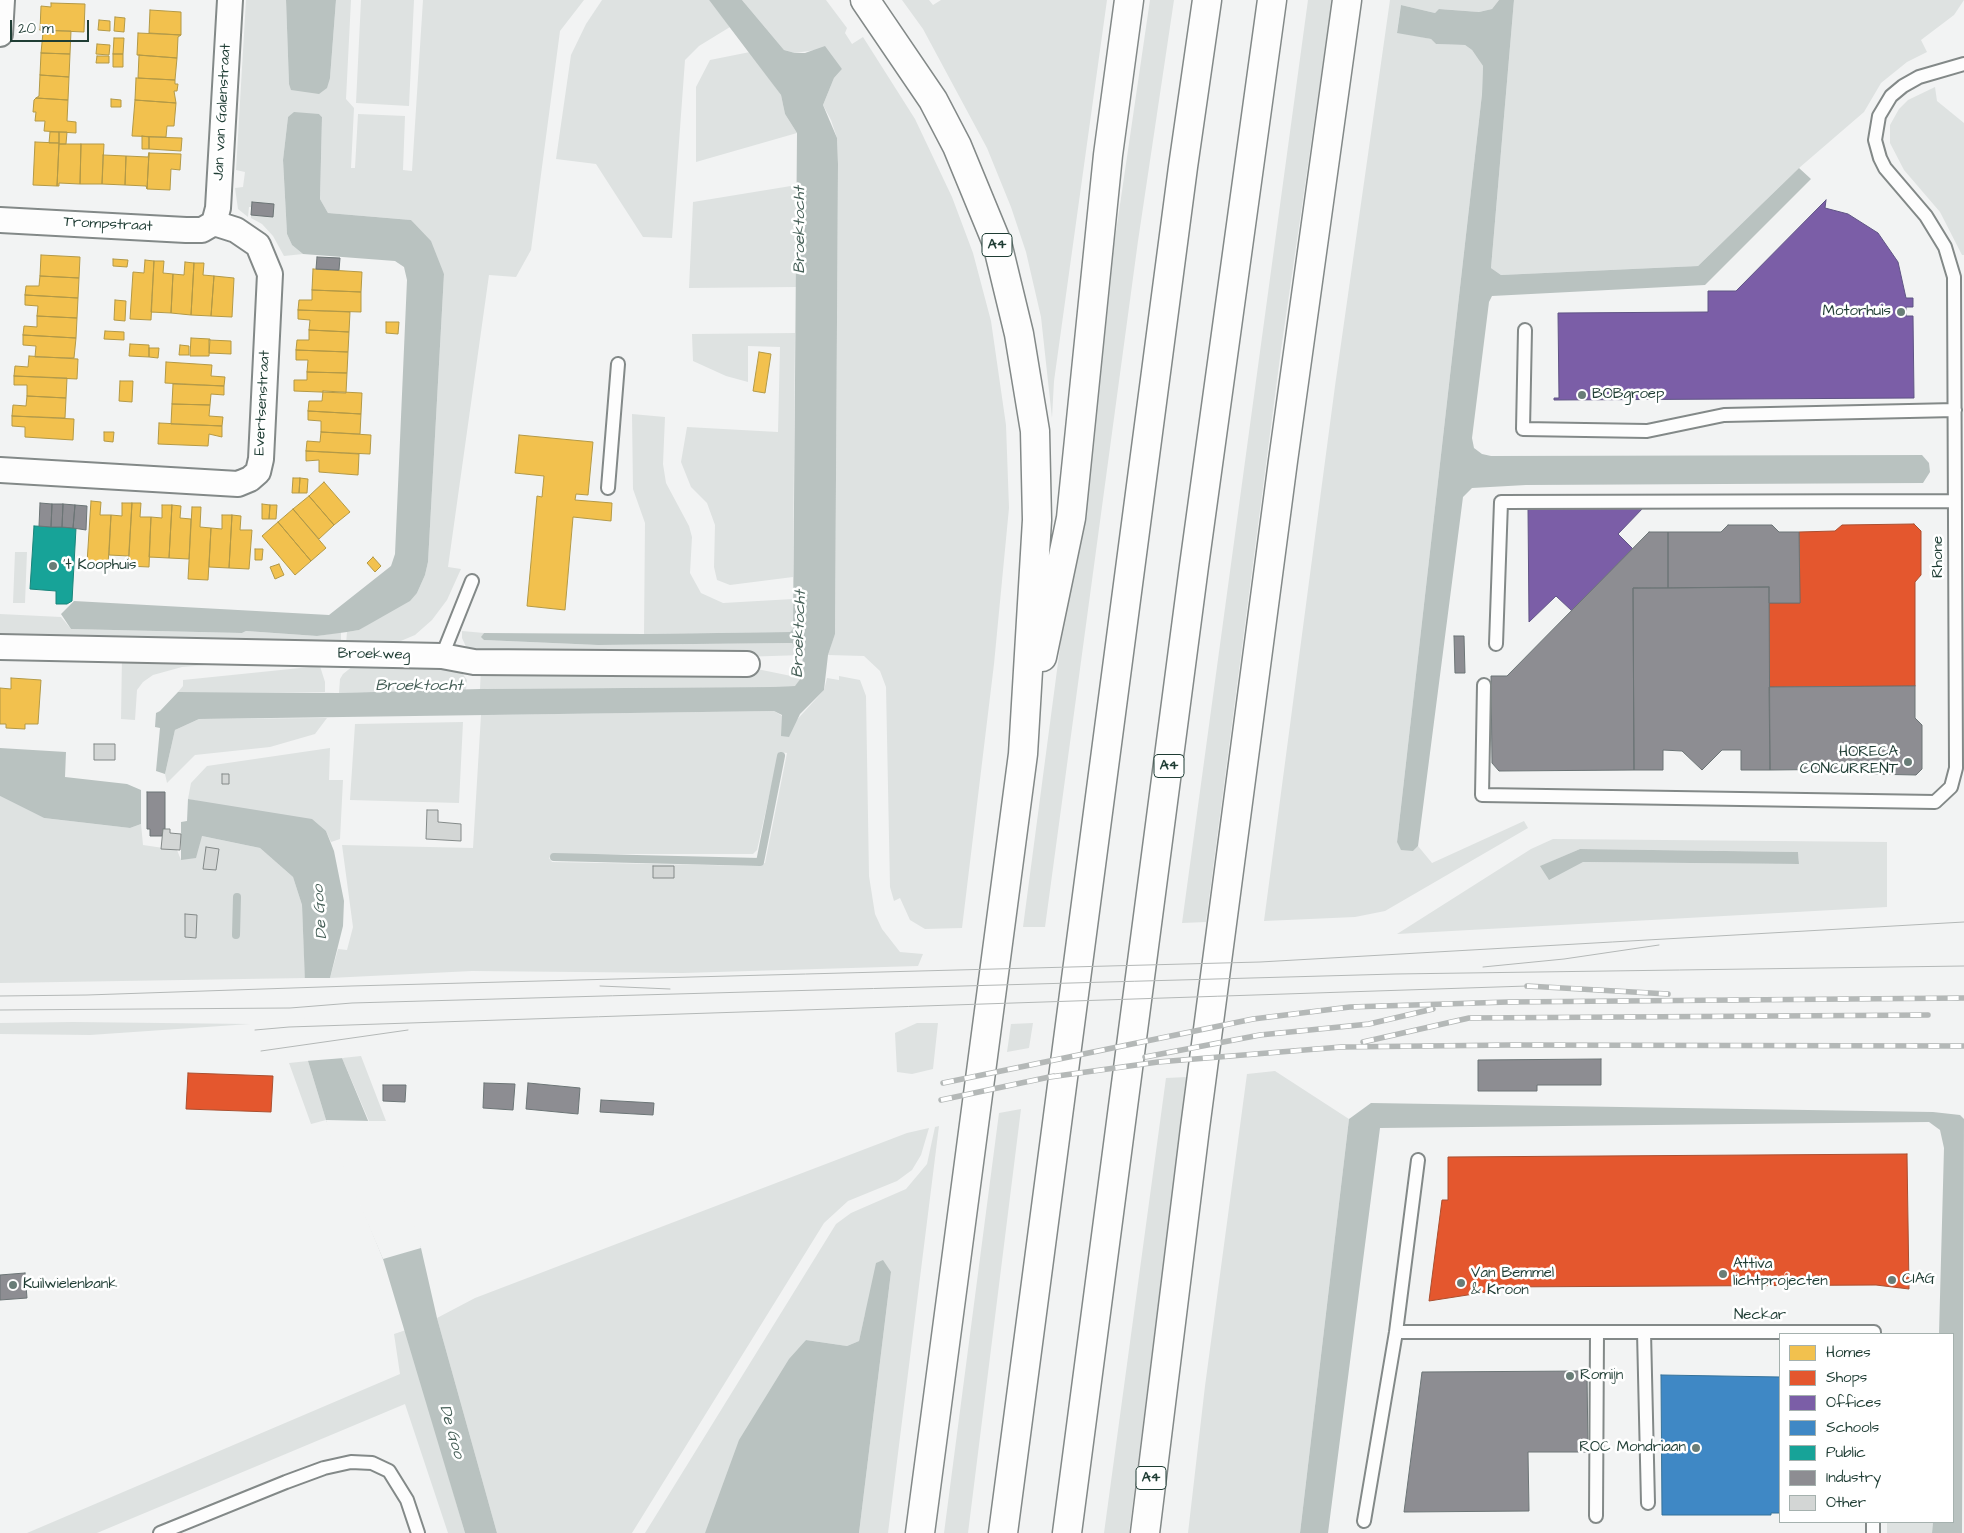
<!DOCTYPE html>
<html>
<head>
<meta charset="utf-8">
<style>
  body { margin:0 }
  #map { position:relative; width:1964px; height:1533px; overflow:hidden; background:#f2f3f3; font-family:"Architects Daughter",sans-serif }
  canvas { display:block }
  .legend { position:absolute; left:1779px; top:1333px; width:175px; height:190px; box-sizing:border-box; background:#fff; border:1px solid #a5b1ae; margin:0; padding:6px 9px; list-style:none; font-size:15px; color:#1f3d34 }
  .legend li { display:flex; align-items:center; gap:10px; height:25px }
  .legend b { width:25px; border:1px solid #a5b1ae }
  .scale { position:absolute; left:10px; top:20px; width:79px; height:22px; box-sizing:border-box; border:2px solid #1f3d34; border-top:0; padding-left:6px; font-size:15px; line-height:18px; white-space:nowrap; color:#1f3d34; -webkit-text-stroke:4px #fff; paint-order:stroke }
</style>
</head>
<body>
<div id="map">
<canvas width="1964" height="1533"></canvas>
<ul class="legend">
<li><b style="height:14px;background:#f2c14e"></b>Homes</li>
<li><b style="height:14px;background:#e4572e"></b>Shops</li>
<li><b style="height:14px;background:#7b5ea7"></b>Offices</li>
<li><b style="height:14px;background:#3f88c5"></b>Schools</li>
<li><b style="height:14px;background:#17a398"></b>Public</li>
<li><b style="height:14px;background:#8d8d92"></b>Industry</li>
<li><b style="height:14px;background:#d3d6d5"></b>Other</li>
</ul>
<div class="scale">20 m</div>
</div>
<script>
const ctx = document.querySelector('canvas').getContext('2d');
ctx.lineJoin = 'round';
function fillPath(path, color) { ctx.fillStyle = color; ctx.fill(path, 'evenodd'); }
const poly = rows => new Path2D(rows.map(r => 'M' + r).join(''));
function strokePath(path, color, width, dash) { ctx.strokeStyle = color; ctx.lineWidth = width; ctx.lineCap = dash ? 'butt' : 'round'; ctx.setLineDash(dash || []); ctx.stroke(path); }
function write(font, color, halo, rows, align = 'center') {
  ctx.font = font + ' "Architects Daughter",sans-serif'; ctx.lineWidth = 5; ctx.setLineDash([]); ctx.textBaseline = 'middle'; ctx.strokeStyle = halo; ctx.fillStyle = color; for (const [text, x, y, turn = 0] of rows) {
    ctx.save(); ctx.translate(x, y); ctx.rotate((+turn || 0) * Math.PI / 180); ctx.textAlign = isNaN(turn) ? turn : align; if (halo) ctx.strokeText(text, 0, 0); ctx.fillText(text, 0, 0); ctx.restore();
  }
}
const green = poly([
  [246,0,286,0,289,84,330,78,336,0,351,0,346,99,354,108,351,168,355,168,358,114,405,116,403,170,412,171,423,0,584,0,560,31,531,250,516,277,489,275,448,567,461,569,447,600,432,620,415,635,396,643,346,644,347,632,359,630,417,593,425,575,428,562,444,274,411,220,328,213,320,199,322,117,319,114,288,117,283,160,287,234,292,245,303,254,284,256,273,236,262,224,251,218,251,207,249,207,248,217,238,209,235,188,243,187,245,172,236,170],
  [361,0,414,0,409,106,356,103],
  [602,0,709,0,730,27,699,46,685,60,672,238,643,237,596,164,556,159,571,55,586,24],
  [742,0,826,0,847,28,845,33,852,44,863,37,915,119,952,197,973,253,991,321,1006,425,1009,508,994,664,962,928,925,929,910,920,900,898,894,901,890,887,886,687,880,671,864,656,828,655,835,633,838,164,837,138,831,120,823,105,834,78,842,69,816,50,795,53,784,50],
  [902,0,929,0,933,5,941,0,1107,0,1054,381,1052,418,1041,317,1026,252,1011,207,987,148,923,29],
  [1150,0,1174,0,1138,241,1045,927,1023,927,1106,300],
  [1308,0,1332,0,1281,350,1206,922,1182,923],
  [1390,0,1499,0,1492,9,1479,12,1440,9,1435,13,1401,5,1397,32,1431,39,1436,44,1465,45,1472,50,1483,66,1482,94,1397,842,1413,851,1418,846,1432,863,1524,821,1528,828,1385,911,1355,917,1264,921,1335,386],
  [1514,0,1964,0,1954,15,1921,40,1927,52,1907,62,1881,83,1864,112,1799,168,1698,266,1501,275,1491,268],
  [750,52,781,95,785,114,797,133,696,162,696,87,710,60],
  [1935,87,1937,101,1964,123,1964,255,1962,255,1940,212,1904,170,1890,143,1890,125,1899,109,1908,100],
  [797,185,796,287,689,288,693,202],
  [795,333,793,577,730,585,717,580,714,567,715,525,707,503,691,487,681,462,687,427,778,432,780,347,748,346,748,382,726,376,693,361,692,334],
  [632,414,665,417,663,464,666,483,689,526,692,537,690,573,701,593,723,603,793,599,793,629,790,632,644,634,645,523,633,489],
  [15,552,27,552,25,603,13,603],
  [0,614,61,617,71,629,242,633,246,631,317,636,341,632,341,649,9,636,0,635],
  [462,631,484,633,482,637,484,640,598,645,792,643,803,655,710,658,481,656,467,649,462,638],
  [122,656,256,661,182,667,153,675,143,682,137,690,135,720,121,719],
  [310,660,319,663,325,682,325,692,178,692,183,686,183,680,310,667],
  [358,662,458,667,467,680,466,690,339,693,340,679,343,674],
  [481,667,757,669,801,678,796,686,771,687,480,689],
  [839,676,860,680,866,696,869,876,875,914,882,929,900,952,923,954,918,966,683,973,472,971,330,978,338,949,347,950,353,927,342,845,473,848,481,715,774,711,794,723,824,690,827,678,839,680],
  [779,752,787,753,765,863,756,866,552,862,549,858,554,854,753,854,757,850],
  [327,718,315,734,270,747,195,755,167,783,165,774,175,730,199,719],
  [463,722,459,803,350,800,355,724],
  [330,748,329,780,343,780,340,839,331,842,326,831,188,799,191,783,207,766],
  [0,796,44,818,130,828,141,824,143,845,177,850,181,860,202,836,260,848,293,877,302,905,305,978,0,983],
  [1553,839,1887,842,1887,907,1397,934,1531,849],
  [1580,849,1798,852,1799,864,1583,862,1541,866],
  [73,1022,250,1024,90,1035,0,1034,0,1023],
  [917,1023,938,1023,933,1069,912,1074,897,1072,895,1033],
  [1033,1023,1029,1048,1007,1052,1011,1024],
  [361,1056,386,1121,369,1121,342,1058],
  [308,1061,326,1120,311,1124,289,1063],
  [1275,1071,1349,1119,1300,1533,1188,1533,1205,1386,1247,1074],
  [1187,1077,1129,1533,1104,1533,1166,1078],
  [1021,1109,968,1533,944,1533,999,1113],
  [939,1126,888,1533,859,1533,891,1272,865,1314,859,1341,847,1346,806,1340,705,1533,645,1533,836,1224,851,1213,906,1189,927,1164,935,1127],
  [929,1128,921,1155,912,1170,897,1181,848,1201,824,1223,632,1533,497,1533,437,1318,475,1298,907,1133],
  [406,1330,465,1533,448,1533,405,1404,97,1533,27,1533,400,1374,394,1334],
  [1887,1522,1933,1522,1932,1533,1887,1533]
]);
const water = poly([
  [286,0,336,0,330,78,327,88,319,94,291,90,289,84],
  [709,0,742,0,784,50,795,53,805,53,825,46,842,69,834,78,823,105,837,138,838,164,835,634,828,655,824,690,800,714,789,737,781,736,782,715,774,711,199,719,175,730,165,774,156,771,160,728,155,727,156,713,160,711,178,692,339,693,480,689,771,687,795,686,801,678,803,655,792,643,598,645,484,640,481,637,484,633,644,634,790,632,793,629,797,133,785,114,781,95],
  [1499,0,1514,0,1491,268,1501,275,1698,266,1799,168,1811,179,1705,285,1492,296,1489,302,1472,438,1474,448,1482,454,1491,456,1922,455,1929,463,1930,472,1923,483,1526,485,1472,488,1463,497,1418,846,1413,851,1401,850,1397,842,1482,94,1483,66,1472,50,1465,45,1436,44,1431,39,1397,33,1401,5,1435,13,1439,9,1479,12,1492,9],
  [294,112,319,114,322,117,320,199,328,213,411,220,431,241,444,274,428,562,425,575,417,593,410,601,359,630,347,632,317,636,246,631,242,633,71,629,61,614,74,601,329,615,391,566,395,554,407,280,404,267,395,261,303,254,292,245,287,234,283,160,288,117],
  [0,748,66,752,65,777,127,784,141,790,141,824,130,828,44,818,0,796],
  [188,799,312,819,326,831,334,851,344,901,343,926,330,978,342,1058,421,1248,437,1318,497,1533,465,1533,383,1259,326,1120,308,1061,302,905,293,877,260,848,202,836,196,858,181,860,181,822,187,821],
  [1580,849,1798,852,1799,864,1583,862,1549,880,1540,866],
  [1371,1103,1933,1112,1960,1115,1964,1119,1962,1533,1932,1533,1933,1522,1953,1522,1953,1334,1939,1334,1944,1148,1940,1130,1929,1122,1380,1128,1328,1533,1300,1533,1349,1119],
  [883,1260,891,1272,859,1533,705,1533,739,1440,789,1359,806,1340,847,1346,859,1341,876,1263]
]);
const pier = poly([
  [303,978,333,978,344,1058,306,1061],
  [326,1120,372,1121,418,1234,421,1248,383,1259,330,1135]
]);
const homes = poly([
  [51,3,85,4,84,32,40,30,41,6,51,7,51,3],
  [150,10,181,12,181,35,149,33,150,10],
  [115,17,125,18,124,32,114,31,115,17],
  [99,20,110,21,110,31,98,30,99,20],
  [40,30,71,31,70,54,41,53,43,32,40,30],
  [138,33,181,35,178,37,177,58,137,55,138,33],
  [114,38,124,38,123,54,113,54,114,38],
  [97,44,110,45,109,55,96,54,97,44],
  [41,53,70,54,69,77,40,75,41,53],
  [113,54,123,54,123,67,113,67,113,54],
  [139,55,177,58,175,80,138,78,139,55],
  [97,56,109,56,109,63,96,63,97,56],
  [40,75,69,77,68,100,36,98,39,96,40,75],
  [136,78,175,80,175,84,178,84,177,91,174,91,176,103,135,100,136,78],
  [36,98,68,100,67,121,76,122,76,133,44,131,45,121,35,121,36,112,33,112,34,100,36,98],
  [111,99,121,100,121,107,111,107,111,99],
  [135,100,176,103,174,126,167,126,166,137,132,136,135,100],
  [50,132,59,132,59,143,49,143,50,132],
  [59,132,67,132,66,144,59,144,59,132],
  [142,136,149,137,149,149,142,149,142,136],
  [149,137,182,138,181,151,149,149,149,137],
  [35,142,59,143,57,186,33,185,35,142],
  [59,144,81,144,80,184,59,183,59,186,57,186,59,144],
  [81,144,104,144,102,184,80,184,81,144],
  [149,153,181,154,180,170,171,169,170,190,147,189,149,153],
  [149,153,147,189,146,186,125,185,126,156,148,157,149,153],
  [103,155,126,156,125,185,102,184,103,155],
  [41,255,80,257,79,278,40,276,41,255],
  [113,259,128,260,127,267,113,266,113,259],
  [145,260,154,261,151,320,130,319,133,272,144,273,145,260],
  [154,261,164,261,163,273,173,274,171,313,151,312,154,261],
  [185,262,194,263,191,315,171,313,173,274,184,275,185,262],
  [194,263,204,263,203,275,214,276,211,316,191,315,194,263],
  [313,269,362,272,361,292,312,290,313,269],
  [40,276,79,278,78,298,25,295,26,286,39,286,40,276],
  [214,276,234,278,232,317,211,316,214,276],
  [312,290,361,292,361,312,298,310,299,300,312,300,312,290],
  [25,295,78,298,77,318,37,316,38,306,25,305,25,295],
  [115,300,126,301,125,321,114,320,115,300],
  [298,310,350,312,349,332,309,330,310,320,298,319,298,310],
  [37,316,77,318,76,338,23,335,24,326,37,327,37,316],
  [386,322,399,322,398,334,386,333,386,322],
  [309,330,349,332,348,352,296,350,297,340,309,340,309,330],
  [105,331,124,332,124,340,104,339,105,331],
  [23,335,76,338,74,358,35,357,36,346,23,345,23,335],
  [191,338,210,339,209,356,190,356,191,338],
  [209,340,231,341,231,354,209,353,209,340],
  [130,344,149,345,149,357,129,356,130,344],
  [180,345,189,346,189,355,179,355,180,345],
  [149,348,159,348,158,358,149,357,149,348],
  [296,350,348,352,347,373,307,372,308,360,296,360,296,350],
  [759,352,771,354,765,393,753,391,759,352],
  [29,356,78,359,77,379,14,376,15,366,28,367,29,356],
  [166,362,212,365,211,376,225,377,224,386,165,383,166,362],
  [307,372,347,373,346,393,294,391,294,380,307,380,307,372],
  [14,376,67,378,66,398,27,396,27,385,14,385,14,376],
  [120,381,133,381,132,402,119,401,120,381],
  [173,384,224,386,224,395,211,394,210,405,172,404,173,384],
  [323,391,362,393,361,414,308,411,309,401,322,401,323,391],
  [27,396,66,398,65,418,12,416,13,405,26,406,27,396],
  [172,404,210,405,209,416,223,417,222,426,171,424,172,404],
  [308,411,361,414,360,434,321,432,321,421,308,420,308,411],
  [12,416,74,419,73,440,25,437,25,427,12,426,12,416],
  [159,423,222,426,222,437,209,434,208,446,158,444,159,423],
  [104,432,114,432,113,442,104,441,104,432],
  [321,432,371,435,370,454,306,451,307,441,320,442,321,432],
  [519,435,593,442,588,495,576,494,575,500,612,503,611,521,573,517,565,610,527,606,537,496,542,497,544,476,515,473,519,435],
  [306,451,359,454,358,475,319,472,319,460,306,461,306,451],
  [293,478,300,478,299,493,292,493,293,478],
  [300,478,308,479,307,493,299,493,300,478],
  [324,482,350,512,334,525,309,496,324,482],
  [309,496,334,525,319,539,293,509,309,496],
  [91,501,101,502,100,515,111,515,108,565,87,563,91,501],
  [122,503,132,503,129,556,109,555,111,515,122,516,122,503],
  [132,503,141,503,140,517,151,517,149,567,128,566,132,503],
  [262,504,270,505,269,519,262,519,262,504],
  [162,505,172,505,169,558,149,557,151,517,162,518,162,505],
  [172,505,181,506,180,518,191,519,189,559,169,558,172,505],
  [270,505,277,505,276,519,269,519,270,505],
  [192,507,201,507,200,527,211,528,208,580,188,579,192,507],
  [293,509,326,548,311,561,278,522,293,509],
  [222,515,232,515,229,568,209,567,211,528,222,529,222,515],
  [232,515,241,516,240,530,252,530,249,569,229,568,232,515],
  [278,522,311,561,295,575,262,536,278,522],
  [255,549,263,549,262,560,255,560,255,549],
  [373,557,381,566,375,572,367,563,373,557],
  [279,564,284,575,275,579,270,567,279,564],
  [11,678,41,680,38,724,25,724,25,729,6,728,6,724,0,724,0,688,11,689,11,678]
]);
const shops = poly([
  [1914,524,1921,531,1921,575,1915,582,1915,686,1769,687,1769,603,1800,603,1799,532,1835,531,1842,525,1914,524],
  [188,1073,273,1076,271,1112,186,1109,188,1073],
  [1907,1154,1909,1289,1876,1285,1493,1287,1493,1291,1429,1301,1442,1200,1448,1200,1448,1157,1907,1154]
]);
const offices = poly([
  [1826,200,1825,208,1848,214,1878,233,1898,262,1906,298,1913,298,1913,307,1906,307,1906,316,1913,316,1914,398,1554,400,1554,398,1559,398,1558,313,1708,312,1708,291,1736,291,1826,200],
  [1528,507,1644,507,1618,534,1633,549,1572,611,1556,596,1529,622,1528,507]
]);
const schools = poly([
  [1661,1375,1780,1377,1780,1513,1771,1513,1771,1515,1662,1515,1661,1375]
]);
const public = poly([
  [34,526,76,528,72,601,67,604,56,604,56,591,30,589,34,526]
]);
const industry = poly([
  [252,202,274,204,273,217,251,215,252,202],
  [317,257,340,258,339,270,316,269,317,257],
  [40,503,52,504,51,527,39,526,40,503],
  [52,504,63,504,62,527,51,527,52,504],
  [63,504,75,505,73,528,62,527,63,504],
  [75,505,87,506,86,530,73,528,75,505],
  [1728,525,1772,525,1779,532,1799,532,1800,603,1769,603,1769,587,1668,588,1668,532,1721,532,1728,525],
  [1649,532,1668,532,1668,588,1633,588,1634,770,1499,771,1492,763,1491,676,1507,676,1649,532],
  [1769,587,1770,770,1741,770,1741,750,1722,750,1702,770,1682,751,1663,750,1663,770,1634,770,1633,588,1769,587],
  [1454,636,1464,636,1465,673,1455,673,1454,636],
  [1915,686,1915,718,1922,725,1922,769,1916,775,1869,774,1865,769,1770,770,1769,687,1915,686],
  [147,792,165,792,165,829,163,829,162,836,150,836,150,829,147,829,147,792],
  [1601,1059,1601,1085,1537,1085,1537,1091,1478,1091,1478,1060,1601,1059],
  [484,1083,515,1084,513,1110,483,1108,484,1083],
  [528,1083,580,1088,578,1114,526,1109,528,1083],
  [383,1085,406,1085,405,1102,383,1101,383,1085],
  [601,1100,654,1103,653,1115,600,1112,601,1100],
  [25,1273,27,1298,0,1300,0,1275,25,1273],
  [1587,1371,1588,1452,1528,1452,1529,1511,1404,1512,1422,1372,1587,1371]
]);
const stream = poly([
  [554,857,760,862,781,756],
  [236,935,237,897]
]);
const building = poly([
  [94,744,115,744,115,760,94,760,94,744],
  [222,774,229,774,229,784,222,784,222,774],
  [427,810,438,810,438,822,461,824,461,841,426,839,427,810],
  [163,829,170,829,170,833,181,834,180,850,161,849,163,829],
  [206,847,219,849,216,870,203,869,206,847],
  [653,866,674,866,674,878,653,878,653,866],
  [185,914,197,915,196,938,185,937,185,914]
]);
const lane = poly([
  [1525,330,1523,429,1647,431,1724,415,1955,410],
  [608,488,618,364],
  [1496,644,1501,502,1955,501],
  [442,656,472,581],
  [1484,685,1482,795,1935,802,1951,787,1956,768,1954,277,1945,247,1926,216,1885,168,1880,158,1875,140,1879,116,1891,96,1903,86,1919,77,1964,64],
  [1396,1332,1874,1332,1874,1334],
  [1644,1332,1648,1503],
  [1596,1516,1597,1332],
  [1364,1521,1396,1332,1418,1160],
  [160,1533,286,1482,324,1468,351,1462,372,1463,389,1471,407,1500,418,1533],
  [1873,1533,1873,1522]
]);
const street = poly([
  [0,34,2,0],
  [0,220,186,230,202,230,214,223],
  [214,223,218,208,230,0],
  [0,470,238,484,250,479,258,472,261,459,270,274,258,245,236,230,214,223],
  [0,647,442,656,474,662,747,664]
]);
const highway = poly([
  [865,0,933,100,957,146,997,243,1019,334,1035,431,1037,520,1023,754,920,1533],
  [1042,657,1071,518,1108,155,1129,0],
  [1003,1533,1183,167,1207,0],
  [1067,1533,1194,566,1272,0],
  [1145,1533,1195,1128,1283,461,1347,0]
]);
const tram = poly([
  [1483,967,1564,959,1659,945],
  [600,986,670,989],
  [0,996,87,995,351,986,1260,962,1964,922],
  [0,1010,290,1008,352,1003,1395,974,1964,966],
  [255,1030,289,1027,1527,986],
  [261,1051,408,1030]
]);
const rail = poly([
  [1527,986,1668,994],
  [1363,1042,1469,1018,1928,1015],
  [1145,1057,1260,1035,1369,1024,1433,1009],
  [1050,1077,1158,1062,1341,1047,1509,1045,1964,1046],
  [943,1083,1253,1019,1350,1007,1508,1002,1964,998],
  [941,1100,1054,1076]
]);
const markers = [
  [1901,312,5,"#697d77"],
  [1582,395,5,"#697d77"],
  [53,566,5,"#697d77"],
  [1908,762,5,"#697d77"],
  [1723,1274,5,"#697d77"],
  [1892,1280,5,"#697d77"],
  [1461,1283,5,"#697d77"],
  [13,1285,5,"#697d77"],
  [1570,1376,5,"#697d77"],
  [1696,1448,5,"#697d77"]
];
const shields = [
  [997,245,30],
  [1169,766,30],
  [1151,1478,30]
];
const shieldNames = [
  ["A4",997,245],
  ["A4",1169,766],
  ["A4",1151,1478]
];
const streetNames = [
  ["Jan van Galenstraat",223,112,-87],
  ["Trompstraat",108,225,3],
  ["Evertsenstraat",263,403,-87],
  ["Rhone",1939,557,-90],
  ["Broekweg",374,655,1],
  ["Neckar",1760,1316]
];
const poiNames = [
  ["Motorhuis",1891,312,"right"],
  ["BOBgroep",1592,395],
  ["'t Koophuis",63,566],
  ["HORECA",1898,753,"right"],
  ["CONCURRENT",1898,770,"right"],
  ["Attiva",1733,1265],
  ["lichtprojecten",1733,1282],
  ["Van Bemmel",1471,1274],
  ["& Kroon",1471,1291],
  ["CIAG",1902,1280],
  ["Kuilwielenbank",23,1285],
  ["Romijn",1580,1376],
  ["ROC Mondriaan",1686,1448,"right"]
];
const waterNames = [
  ["Broektocht",801,230,-90],
  ["Broektocht",800,634,-88],
  ["Broektocht",419,687],
  ["De Goo",321,912,-94],
  ["De Goo",451,1432,74]
];
fillPath(green, '#dee2e1');
fillPath(water, '#b9c2c0');
fillPath(pier, '#f2f3f3');
fillPath(homes, '#f2c14e');
strokePath(homes, '#b39946', 1);
fillPath(shops, '#e4572e');
strokePath(shops, '#a94f30', 1);
fillPath(offices, '#7b5ea7');
strokePath(offices, '#5f5484', 1);
fillPath(schools, '#3f88c5');
strokePath(schools, '#35729a', 1);
fillPath(public, '#17a398');
strokePath(public, '#19847a', 1);
fillPath(industry, '#8d8d92');
strokePath(industry, '#6c7576', 1);
strokePath(stream, '#b9c2c0', 8);
fillPath(building, '#d3d6d5');
strokePath(building, '#838988', 1);
strokePath(lane, '#838988', 16);
strokePath(street, '#838988', 28);
strokePath(highway, '#838988', 31);
strokePath(lane, '#fdfdfd', 12);
strokePath(street, '#fdfdfd', 24);
strokePath(highway, '#fdfdfd', 28);
strokePath(tram, '#b4b8b7', 1);
strokePath(rail, '#b4b8b7', 5.5);
strokePath(rail, '#fff', 4, [11]);
for (const [x, y, r, color] of markers) { const dot = new Path2D(); dot.arc(x, y, r, 0, 2 * Math.PI); ctx.fillStyle = color; ctx.fill(dot); strokePath(dot, '#fff', 2); }
for (const [x, y, w] of shields) { const box = new Path2D(); box.roundRect(x - w / 2, y - 11.5, w, 23, 4); ctx.fillStyle = '#fff'; ctx.fill(box); strokePath(box, '#1f3d34', 1); }
write('bold 14px', '#1f3d34', null, shieldNames);
write('15px', '#1f3d34', '#fff', streetNames);
write('15px', '#1f3d34', '#fff', poiNames, 'left');
write('italic 16px', '#465f57', '#fff', waterNames);
</script>
</body>
</html>
